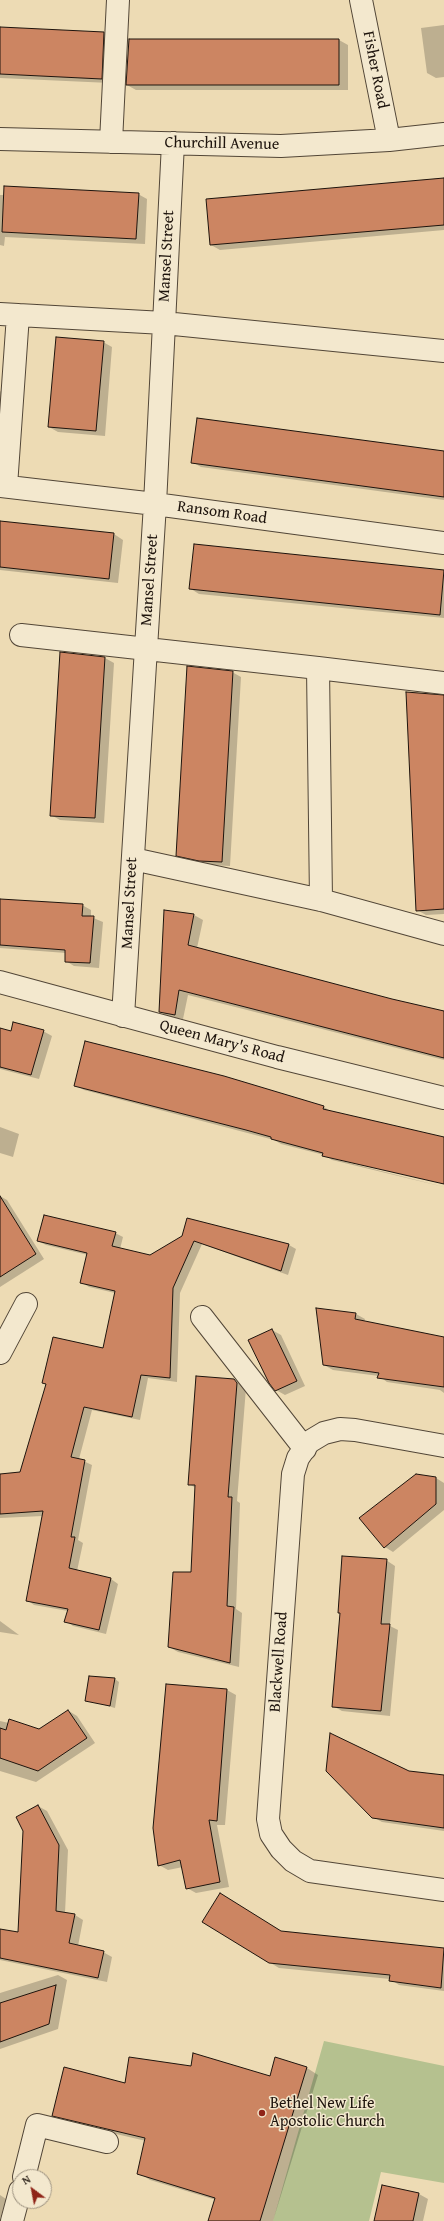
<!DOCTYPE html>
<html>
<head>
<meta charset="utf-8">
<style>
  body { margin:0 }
  #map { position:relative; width:444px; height:2221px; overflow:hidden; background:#eddbb4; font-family:"Gentium Book Plus",serif }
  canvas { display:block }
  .north { position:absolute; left:12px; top:2169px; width:40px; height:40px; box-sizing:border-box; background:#f3e8ce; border:1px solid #9e9381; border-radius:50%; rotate:328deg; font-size:11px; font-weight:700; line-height:16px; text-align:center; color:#1e140d }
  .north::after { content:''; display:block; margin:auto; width:14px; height:18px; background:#8f2418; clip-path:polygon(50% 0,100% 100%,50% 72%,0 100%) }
</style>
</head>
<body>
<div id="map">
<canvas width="444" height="2221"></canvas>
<div class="north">N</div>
</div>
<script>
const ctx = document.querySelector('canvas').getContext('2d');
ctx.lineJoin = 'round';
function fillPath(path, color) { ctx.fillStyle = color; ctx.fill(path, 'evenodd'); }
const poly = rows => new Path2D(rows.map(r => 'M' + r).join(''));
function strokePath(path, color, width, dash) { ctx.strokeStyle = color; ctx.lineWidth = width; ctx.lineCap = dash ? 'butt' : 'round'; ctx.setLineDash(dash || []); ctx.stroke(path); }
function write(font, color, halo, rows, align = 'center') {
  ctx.font = font + ' "Gentium Book Plus",serif'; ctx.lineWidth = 3; ctx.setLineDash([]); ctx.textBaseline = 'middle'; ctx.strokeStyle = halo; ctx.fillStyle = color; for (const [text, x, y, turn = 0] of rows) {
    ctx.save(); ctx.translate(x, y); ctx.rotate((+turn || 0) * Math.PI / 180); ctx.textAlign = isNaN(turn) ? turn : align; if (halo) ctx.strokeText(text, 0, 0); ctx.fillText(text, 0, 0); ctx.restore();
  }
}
const green = poly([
  [324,2041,444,2066,444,2183,381,2172,369,2221,273,2221]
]);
const shadow = poly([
  [444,25,444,77,436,78,427,73,421,28],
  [0,28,104,33,112,38,110,83,0,78],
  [339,40,348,45,348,90,136,90,127,85],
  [444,179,444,230,220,250,211,245],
  [138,194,147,199,145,244,5,237,4,246,0,245,0,195],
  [103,342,112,347,105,436,58,432,49,427],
  [0,391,7,396,0,441],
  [444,452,444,500,201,467,192,462],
  [0,522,114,534,123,540,118,583,0,570],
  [195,545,444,571,444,618,199,594,191,589],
  [105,658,114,663,104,823,60,820,51,815],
  [232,672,241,677,230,866,209,865,186,860,177,855],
  [444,696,444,914,426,915,417,910],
  [0,899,82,905,91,910,91,917,103,922,99,968,74,966,66,961,66,953,0,948],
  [194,915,203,920,197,948,392,1000,444,1011,444,1060,188,995,183,1019,169,1017,160,1012],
  [0,1029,11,1032,43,1031,52,1036,39,1079,0,1069],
  [223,1077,324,1107,332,1112,444,1138,444,1183,327,1156,330,1158,444,1187,332,1160,324,1155,281,1144,274,1140,84,1090,75,1085],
  [0,1127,19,1134,13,1157,0,1153],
  [0,1196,7,1200,44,1259,0,1287],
  [115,1233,123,1237,120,1249,150,1256,183,1237,289,1245,296,1249,288,1275,202,1244,180,1293,177,1382,148,1378,140,1420,92,1410,79,1459,92,1465,78,1540,83,1543,77,1571,111,1579,118,1584,106,1634,73,1626,66,1621,68,1611,34,1605,27,1600,43,1516,0,1518,0,1475,21,1473,46,1384,43,1383,104,1349,115,1293,89,1287,81,1282,88,1255,46,1245,38,1241],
  [356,1314,365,1319,364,1322,444,1339,444,1393,440,1390,387,1382,379,1376,333,1370,324,1365],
  [272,1330,281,1335,305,1386,285,1395,276,1390],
  [234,1380,246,1388,237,1501,240,1503,236,1609,242,1613,239,1667,178,1652,169,1647,192,1573,196,1488,189,1484],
  [417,1475,436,1478,444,1483,444,1510,393,1552,385,1547],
  [386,1560,395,1566,390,1626,398,1630,390,1716,342,1711,333,1706],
  [0,1621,19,1635,0,1632],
  [115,1679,119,1682,115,1708,86,1700],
  [227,1690,236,1695,225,1825,217,1825,229,1887,196,1893,187,1888,183,1867,168,1870,159,1865],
  [69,1711,77,1716,95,1743,36,1782,0,1771,0,1721,40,1730],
  [409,1772,444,1776,444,1831,382,1822,373,1817],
  [38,1806,47,1811,68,1850,65,1913,75,1915,83,1920,78,1946,103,1952,112,1957,107,1982,0,1960,0,1930,19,1934],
  [282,1932,444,1949,444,1991,399,1985,390,1979,279,1968,269,1962],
  [58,1975,67,1980,58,2029,0,2049,0,1993],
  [276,2059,307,2068,318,2075,273,2221,209,2221,216,2200,150,2180,139,2173,146,2141,65,2122,53,2115,126,2084,191,2067,271,2077],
  [383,2187,419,2194,428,2199,423,2221,375,2221],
  [0,2195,6,2199,0,2219]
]);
const building = poly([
  [0,27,104,32,102,79,0,74,0,27],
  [129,39,339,39,339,85,126,85,129,39],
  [444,178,444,225,210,245,206,199,444,178],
  [4,186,139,193,136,239,2,232,4,186],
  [56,337,104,341,96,431,48,427,56,337],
  [197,418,444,451,444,497,191,463,197,418],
  [0,521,114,533,109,579,0,567,0,521],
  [194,544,444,570,440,615,189,589,194,544],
  [60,652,105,657,95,818,50,816,60,652],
  [187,666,233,671,222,862,199,861,176,856,187,666],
  [406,692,444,695,444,909,416,911,406,692],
  [0,899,83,904,82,916,94,916,90,963,65,962,65,950,0,945,0,899],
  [164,910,194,914,188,945,392,999,444,1011,444,1058,179,990,175,1015,159,1012,164,910],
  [13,1022,44,1030,31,1075,0,1067,0,1028,11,1031,13,1022],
  [85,1041,224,1076,324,1106,323,1109,444,1137,444,1184,322,1156,323,1153,271,1139,271,1137,246,1130,74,1086,85,1041],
  [0,1196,36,1254,0,1277,0,1196],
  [44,1215,116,1232,112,1246,150,1255,182,1236,187,1218,289,1244,281,1271,194,1241,173,1288,170,1378,141,1375,132,1417,84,1407,71,1457,85,1460,71,1537,75,1537,69,1568,111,1578,99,1630,64,1622,68,1609,26,1601,43,1511,0,1514,0,1474,20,1472,46,1384,42,1383,53,1337,103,1348,115,1291,80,1283,87,1253,37,1241,44,1215],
  [316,1308,356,1313,355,1319,444,1337,444,1387,377,1378,379,1373,323,1365,316,1308],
  [272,1329,297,1381,275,1391,269,1383,248,1340,272,1329],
  [196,1376,234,1379,237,1383,228,1497,232,1497,227,1606,234,1607,230,1663,168,1647,173,1572,191,1572,195,1485,188,1485,196,1376],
  [416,1474,436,1477,436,1504,384,1548,359,1518,416,1474],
  [342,1556,387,1559,381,1624,390,1624,381,1711,332,1707,340,1613,338,1613,342,1556],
  [89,1676,115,1678,110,1706,85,1701,89,1676],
  [166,1684,227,1689,217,1821,209,1820,220,1882,186,1889,180,1860,158,1866,153,1828,166,1684],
  [68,1710,87,1738,38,1771,0,1758,0,1728,6,1730,9,1719,39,1729,68,1710],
  [330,1733,409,1771,444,1775,444,1828,372,1818,326,1771,330,1733],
  [38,1805,59,1845,56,1911,75,1914,69,1943,104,1951,98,1978,0,1958,0,1929,18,1932,23,1831,16,1817,38,1805],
  [220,1893,281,1931,444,1948,441,1988,389,1981,390,1975,269,1963,202,1922,220,1893],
  [56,1985,49,2024,0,2042,0,2003,56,1985],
  [193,2053,270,2076,275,2057,307,2067,260,2221,208,2221,215,2198,137,2174,145,2138,52,2116,64,2067,125,2083,129,2057,191,2066,193,2053],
  [382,2185,419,2193,413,2221,374,2221,382,2185]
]);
const minor = poly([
  [361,0,389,140],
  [0,139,281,146,389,140,444,134],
  [111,142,118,0],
  [0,314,18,315,6,486],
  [18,315,164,323,444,351],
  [0,486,155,504,444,543],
  [21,635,318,668],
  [133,859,321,900,444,934],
  [321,900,318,668,444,683],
  [0,982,277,1057,444,1098],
  [123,1016,155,504,173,143],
  [202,1317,305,1449],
  [0,1353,26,1304],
  [444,1446,355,1430,340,1429,324,1433,309,1442,298,1458,293,1474,268,1819,271,1834,281,1849,293,1861,310,1871,444,1890],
  [24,2177,37,2125,107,2142],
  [12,2221,20,2191]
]);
const markers = [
  [262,2113,4,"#8f2418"]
];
const streetNames = [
  ["Fisher Road",375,70,79],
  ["Churchill Avenue",222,144,1],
  ["Mansel Street",167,256,-87],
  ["Ransom Road",222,513,8],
  ["Mansel Street",150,580,-86],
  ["Mansel Street",130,903,-87],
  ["Queen Mary's Road",222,1042,15],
  ["Blackwell Road",279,1662,-86]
];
const poiNames = [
  ["Bethel New Life",270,2104],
  ["Apostolic Church",270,2122]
];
fillPath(green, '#b5c18f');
fillPath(shadow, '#0003');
fillPath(building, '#cc8562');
strokePath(building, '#1e140d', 1);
strokePath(minor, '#524637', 24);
strokePath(minor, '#f3e8ce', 22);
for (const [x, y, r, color] of markers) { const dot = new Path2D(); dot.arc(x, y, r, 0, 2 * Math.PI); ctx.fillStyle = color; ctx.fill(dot); strokePath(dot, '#f3e8ce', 1.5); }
write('16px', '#1e140d', '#f3e8ce', streetNames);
write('16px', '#1e140d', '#f3e8ce', poiNames, 'left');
</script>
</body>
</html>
